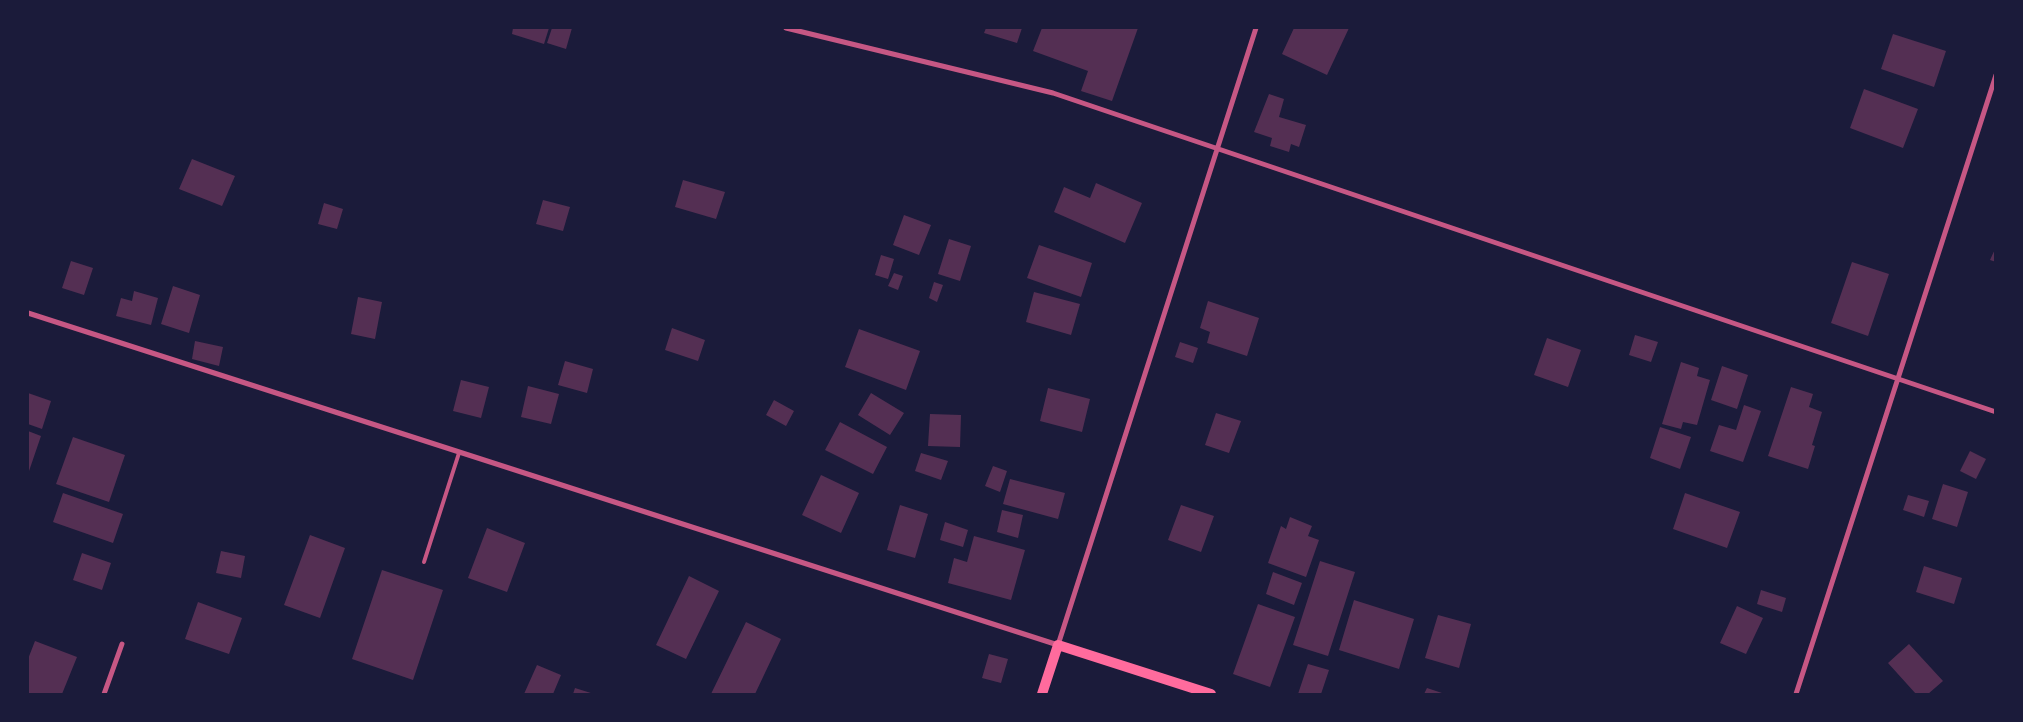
<!DOCTYPE html>
<html>
<head>
<meta charset="utf-8">
<style>
  body { margin:0 }
  #map { position:relative; width:2023px; height:722px; overflow:hidden; background:#1b1b3a; font-family:Helvetica,sans-serif }
  canvas { display:block }
  .frame { position:absolute; inset:0; border:29px solid #1b1b3a; pointer-events:none }
</style>
</head>
<body>
<div id="map">
<canvas width="2023" height="722"></canvas>
<div class="frame"></div>
</div>
<script>
const ctx = document.querySelector('canvas').getContext('2d');
ctx.lineJoin = 'round';
function fillPath(path, color) { ctx.fillStyle = color; ctx.fill(path, 'evenodd'); }
const poly = rows => new Path2D(rows.map(r => 'M' + r).join(''));
function strokePath(path, color, width, dash) { ctx.strokeStyle = color; ctx.lineWidth = width; ctx.lineCap = dash ? 'butt' : 'round'; ctx.setLineDash(dash || []); ctx.stroke(path); }
const building = poly([
  [513,28,549,28,544,44,512,34],
  [552,28,572,28,566,49,547,43],
  [986,28,1022,28,1017,43,984,33],
  [1042,28,1138,28,1112,101,1081,91,1088,71,1033,51],
  [1294,28,1349,28,1327,75,1282,54],
  [1893,34,1946,51,1934,87,1881,69],
  [1864,89,1918,109,1903,148,1850,128],
  [1269,94,1284,99,1279,117,1306,125,1299,147,1291,144,1289,152,1270,146,1272,138,1254,132],
  [192,159,235,176,222,206,179,189],
  [683,180,725,192,716,219,675,207],
  [1096,183,1142,203,1125,243,1054,212,1064,187,1090,198],
  [543,200,570,207,563,231,536,224],
  [324,203,343,209,337,229,318,224],
  [904,215,931,225,919,255,893,245],
  [949,239,971,246,960,281,938,274],
  [1039,245,1092,263,1081,297,1027,278],
  [1996,247,1996,262,1990,260],
  [881,255,894,259,888,279,875,275],
  [71,261,93,268,84,295,62,288],
  [1852,262,1889,274,1868,336,1831,323],
  [894,273,903,276,898,290,888,286],
  [934,282,943,285,937,302,929,298],
  [173,286,200,295,189,333,161,324],
  [134,291,158,298,151,325,116,316,121,298,132,301],
  [1034,292,1080,304,1071,335,1026,322],
  [358,297,382,302,375,339,351,334],
  [1208,301,1259,318,1247,356,1207,343,1210,332,1200,328],
  [672,328,705,340,698,361,665,350],
  [859,329,920,351,906,390,845,367],
  [1635,335,1658,342,1651,362,1629,355],
  [1547,338,1581,350,1568,387,1534,375],
  [195,341,223,347,219,366,192,359],
  [1180,342,1198,348,1193,363,1175,357],
  [565,361,593,369,587,393,558,385],
  [1681,362,1699,368,1697,376,1710,380,1697,425,1683,422,1681,429,1662,424],
  [1722,366,1748,375,1737,409,1711,400],
  [461,380,489,387,481,418,453,411],
  [528,386,559,394,551,424,521,417],
  [1791,387,1813,394,1809,407,1822,412,1812,445,1815,446,1808,469,1768,456],
  [1048,388,1090,399,1082,432,1040,421],
  [28,393,51,401,42,429,28,424],
  [871,393,904,413,890,435,858,415],
  [774,400,794,411,786,426,766,415],
  [1744,405,1761,411,1743,462,1710,451,1719,425,1736,430],
  [1216,413,1241,421,1229,453,1205,445],
  [930,414,961,415,960,447,928,446],
  [840,422,887,447,873,474,825,450],
  [1660,427,1691,437,1680,469,1650,458],
  [28,431,41,436,28,474],
  [73,437,125,455,109,502,56,484],
  [1970,451,1986,459,1976,479,1960,471],
  [921,453,948,461,941,480,915,471],
  [993,466,1007,471,1000,492,985,486],
  [821,475,859,493,841,533,802,515],
  [1010,479,1065,493,1058,519,1003,504],
  [1943,484,1968,492,1957,527,1932,519],
  [63,493,123,514,113,543,53,522],
  [1685,493,1740,512,1727,548,1673,529],
  [1908,495,1929,501,1924,517,1903,510],
  [900,505,928,514,915,558,887,550],
  [1181,505,1214,516,1201,552,1168,540],
  [1002,510,1023,515,1018,538,997,532],
  [1290,517,1312,526,1308,536,1319,540,1306,577,1268,563,1281,526,1286,529],
  [945,522,968,530,963,547,940,540],
  [487,528,525,543,507,592,468,578],
  [310,535,345,548,320,618,284,605],
  [974,536,1025,550,1011,600,948,583,954,558,967,562],
  [221,551,245,556,241,578,216,573],
  [82,553,111,563,102,590,73,580],
  [1320,561,1355,572,1328,656,1293,645],
  [1924,566,1962,578,1954,604,1916,592],
  [382,570,443,590,413,680,352,659],
  [1273,572,1302,583,1294,605,1266,594],
  [689,576,719,591,686,659,656,645],
  [1761,590,1786,598,1782,612,1757,604],
  [1354,600,1414,619,1399,669,1339,650],
  [198,602,242,618,229,654,185,639],
  [1258,604,1295,617,1270,687,1233,674],
  [1737,606,1763,618,1746,654,1720,643],
  [1438,615,1471,624,1459,668,1425,658],
  [746,622,781,639,755,694,711,694],
  [35,641,77,657,62,694,28,694,28,659],
  [1909,644,1943,681,1928,694,1916,694,1888,663],
  [989,654,1008,659,1001,683,982,678],
  [1308,664,1329,670,1321,694,1298,694],
  [537,665,561,675,553,694,524,694],
  [575,688,594,694,573,694],
  [1427,688,1445,694,1424,694]
]);
const service = poly([
  [424,562,459,453]
]);
const minor = poly([
  [786,28,1053,93,1996,412],
  [28,313,1058,645,1256,28],
  [104,694,122,644],
  [1796,694,1996,75]
]);
const secondary = poly([
  [1042,694,1058,645,1211,694]
]);
fillPath(building, '#542f53');
strokePath(service, '#c65784', 4);
strokePath(minor, '#c65784', 5);
strokePath(secondary, '#ff6b9d', 10);
</script>
</body>
</html>
